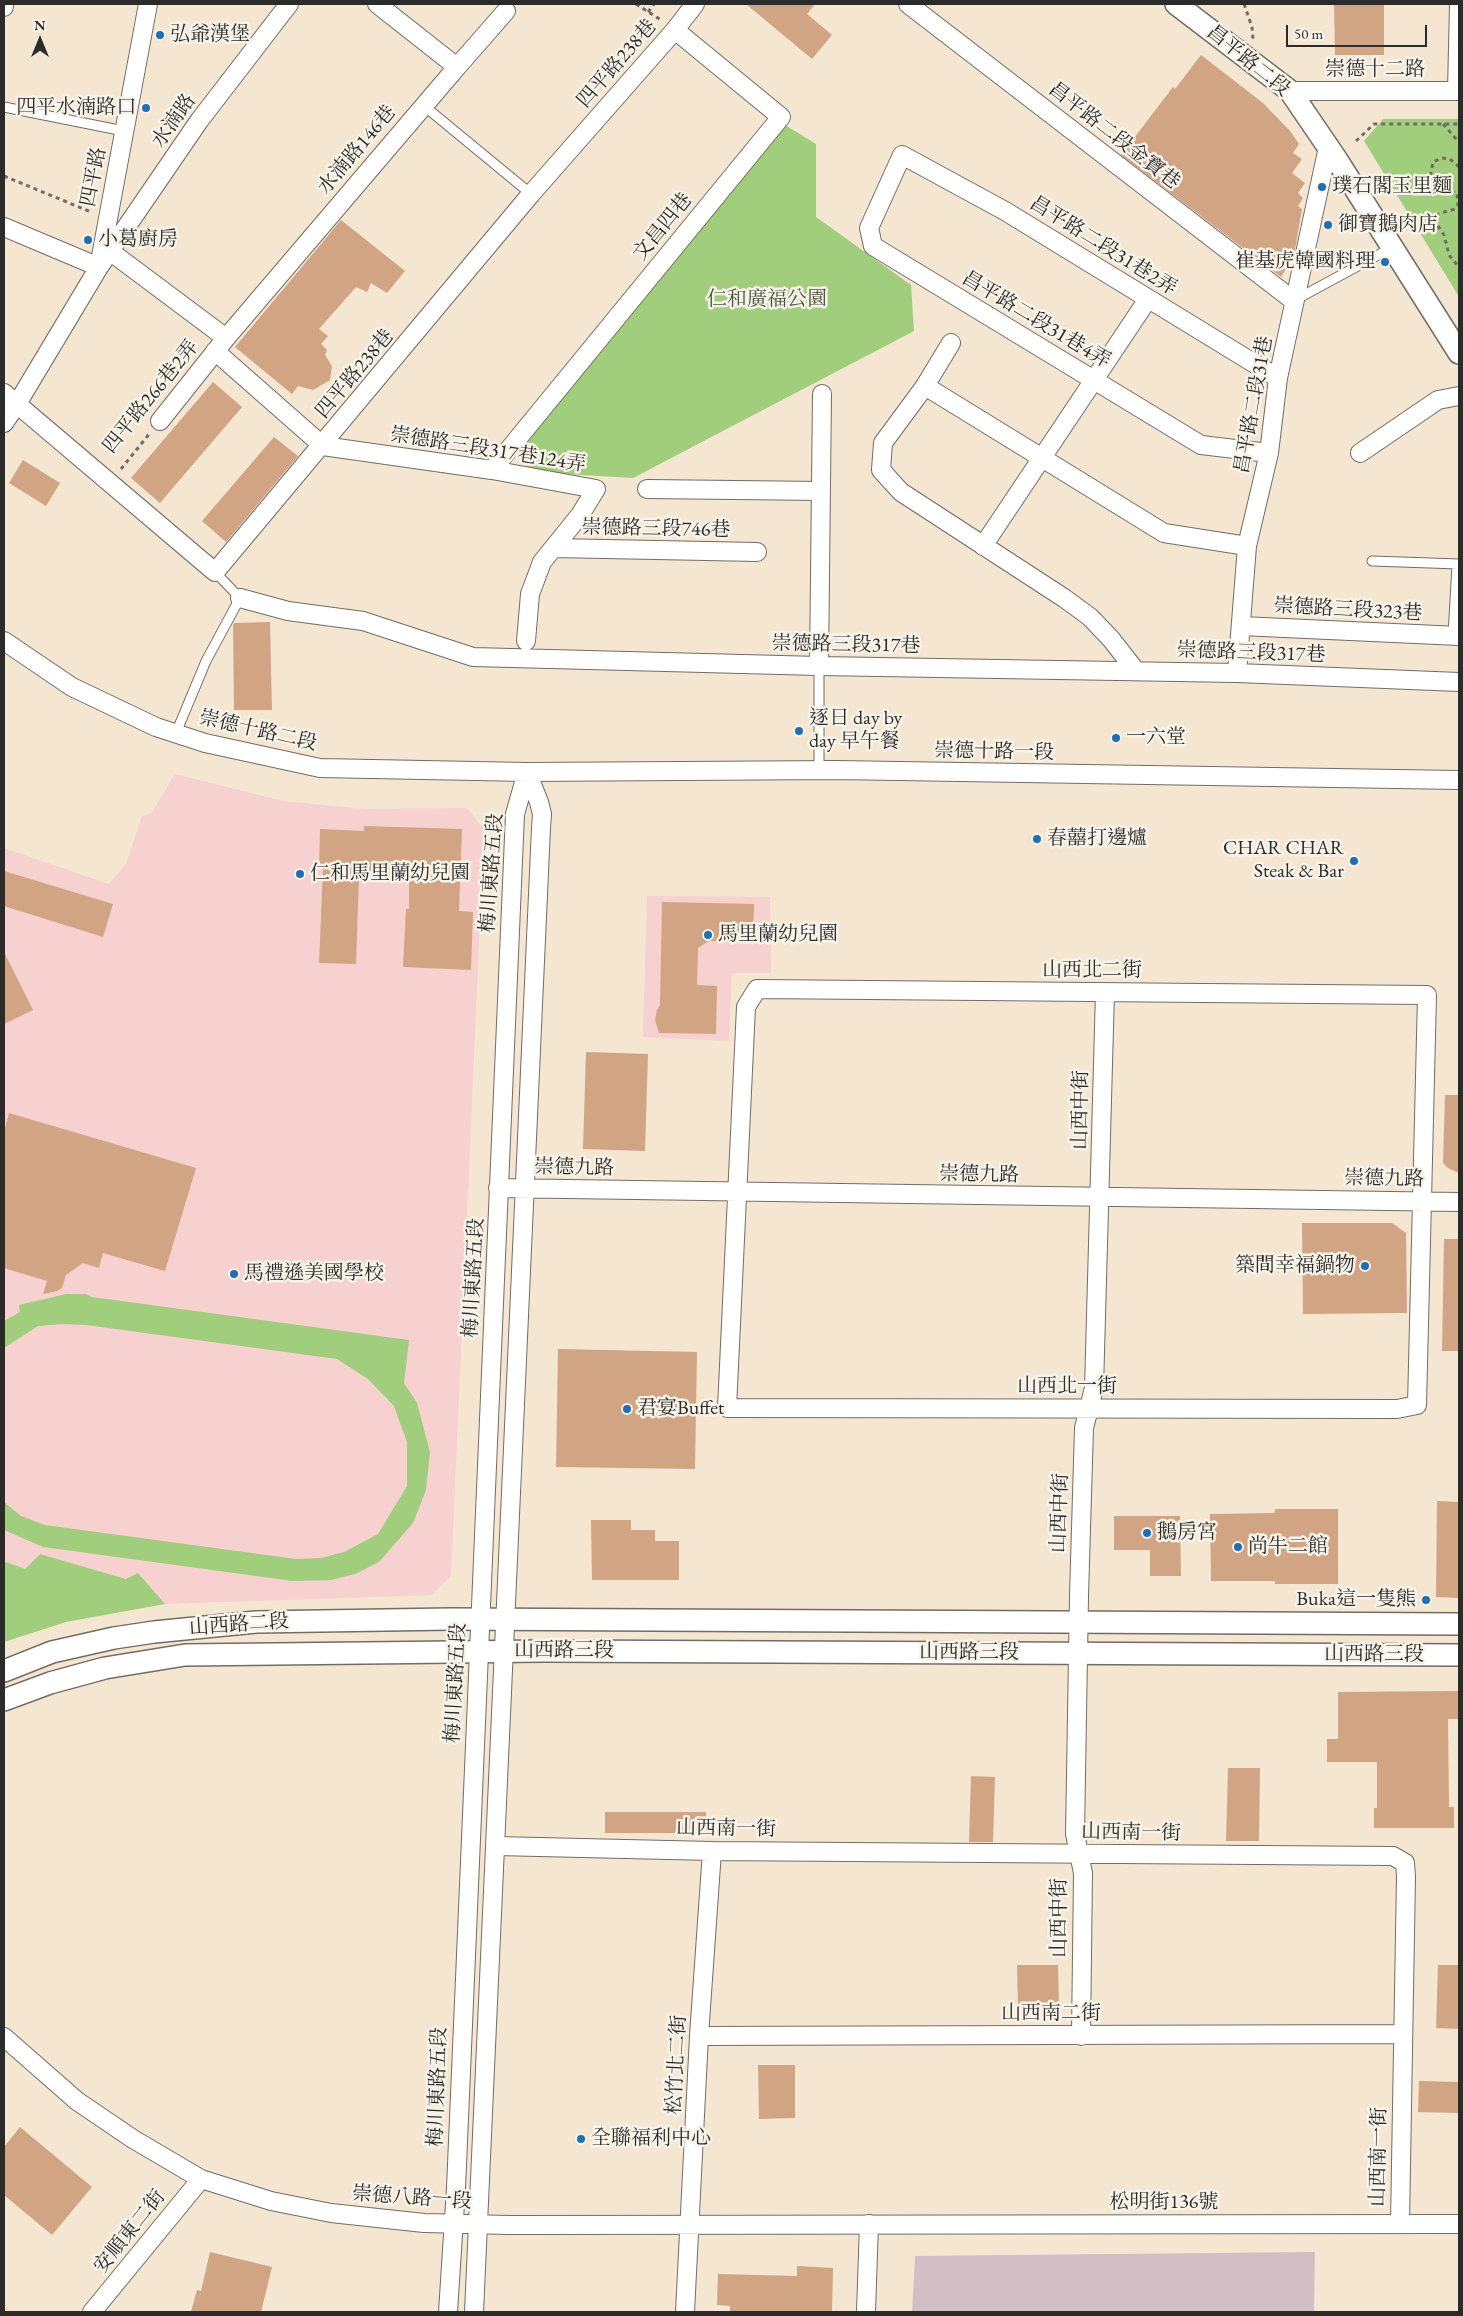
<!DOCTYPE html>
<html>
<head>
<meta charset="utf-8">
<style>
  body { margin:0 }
  #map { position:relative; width:1463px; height:2316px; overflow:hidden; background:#f5e6d1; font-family:"EB Garamond",serif }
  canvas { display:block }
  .frame { position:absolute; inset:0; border:5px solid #2b2b2b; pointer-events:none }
  .north { position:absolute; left:15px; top:15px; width:50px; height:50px; -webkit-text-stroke:4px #f7f3e8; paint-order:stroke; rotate:0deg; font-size:14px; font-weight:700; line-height:20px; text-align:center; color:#2b2b2b }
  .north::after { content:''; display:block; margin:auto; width:18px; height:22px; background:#2b2b2b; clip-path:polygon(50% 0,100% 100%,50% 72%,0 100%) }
  .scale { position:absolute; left:1286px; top:25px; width:141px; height:22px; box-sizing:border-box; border:2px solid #2b2b2b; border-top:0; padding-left:6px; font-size:15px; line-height:18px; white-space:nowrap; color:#2b2b2b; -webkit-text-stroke:4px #f7f3e8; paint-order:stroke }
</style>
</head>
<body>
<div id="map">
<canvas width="1463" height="2316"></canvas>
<div class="frame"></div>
<div class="north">N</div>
<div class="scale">50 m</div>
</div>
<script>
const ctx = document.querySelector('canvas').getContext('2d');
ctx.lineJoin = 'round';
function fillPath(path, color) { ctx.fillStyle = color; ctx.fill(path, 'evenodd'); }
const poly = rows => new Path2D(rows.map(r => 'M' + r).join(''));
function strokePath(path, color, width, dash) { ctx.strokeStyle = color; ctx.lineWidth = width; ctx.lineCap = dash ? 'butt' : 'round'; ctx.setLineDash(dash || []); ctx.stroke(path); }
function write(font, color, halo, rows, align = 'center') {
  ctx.font = font + ' "EB Garamond","Noto Serif TC",serif'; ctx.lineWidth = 5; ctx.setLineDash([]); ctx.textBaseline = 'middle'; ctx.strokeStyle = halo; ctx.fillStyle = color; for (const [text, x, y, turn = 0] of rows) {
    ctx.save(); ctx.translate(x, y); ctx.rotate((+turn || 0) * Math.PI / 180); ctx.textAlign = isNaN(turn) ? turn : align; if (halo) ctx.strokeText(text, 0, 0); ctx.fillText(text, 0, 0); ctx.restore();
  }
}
const built = poly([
  [175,774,283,801,364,809,467,808,484,829,451,1576,431,1595,165,1604,138,1573,126,1579,40,1554,25,1570,6,1562,4,1564,4,848,109,884,126,864,142,816,152,813],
  [647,896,770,897,771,973,732,973,729,1041,643,1037]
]);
const industrial = poly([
  [1315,2252,1314,2312,912,2312,915,2256]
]);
const green = poly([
  [1383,119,1459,119,1459,297,1364,141],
  [785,125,816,144,816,217,911,285,914,331,633,478,531,472,517,452],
  [66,1294,86,1294,92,1297,409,1340,404,1383,417,1403,430,1452,426,1490,413,1523,379,1562,355,1574,331,1580,293,1581,43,1547,4,1530,4,1502,21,1516,45,1525,296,1559,321,1558,344,1552,378,1534,407,1486,407,1442,394,1406,368,1379,337,1359,86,1325,62,1324,38,1326,4,1348,4,1321,20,1312,19,1305],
  [40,1554,126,1579,138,1573,165,1604,66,1622,4,1642,4,1564,6,1562,25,1569]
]);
const building = poly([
  [746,4,815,4,807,14,832,35,812,59],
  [1334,4,1384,4,1384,55,1335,55],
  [1201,55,1263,103,1290,131,1299,144,1293,153,1302,159,1292,173,1305,183,1298,193,1303,198,1298,206,1302,209,1294,255,1281,277,1121,155,1173,87,1175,89],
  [341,220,405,271,387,293,371,283,367,292,356,287,319,329,328,336,321,344,327,350,325,355,332,366,330,380,313,390,298,386,292,394,235,347],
  [213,382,242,407,160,503,131,478],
  [274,437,298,456,226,542,202,521],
  [23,460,60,483,46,506,9,483],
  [270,622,272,710,234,710,233,625,234,623],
  [364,826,462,829,459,911,473,912,471,970,403,967,406,909,409,909,409,878,359,877,356,964,319,963,323,869,319,869,320,829,364,831],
  [4,871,113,904,103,937,4,906],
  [662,902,754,904,753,942,709,941,698,948,697,985,717,986,716,1034,659,1033,655,1020,657,1010,660,1005],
  [4,952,33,1010,4,1024],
  [586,1052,648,1054,645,1151,583,1149],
  [1445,1095,1459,1095,1459,1173,1448,1168,1443,1163],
  [9,1113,196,1168,165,1271,103,1253,99,1268,83,1263,66,1275,62,1288,57,1291,43,1294,47,1281,4,1268,4,1132],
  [1302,1223,1392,1223,1406,1233,1407,1313,1303,1314],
  [1444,1239,1459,1239,1459,1351,1442,1351],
  [558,1349,697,1352,695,1469,556,1467],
  [1437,1501,1459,1502,1459,1598,1436,1597],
  [1275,1509,1338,1509,1338,1584,1275,1584,1275,1581,1211,1581,1210,1514,1275,1513],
  [1114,1516,1180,1516,1181,1576,1150,1576,1150,1550,1114,1550],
  [591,1520,631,1520,631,1530,655,1530,655,1541,679,1541,679,1580,592,1580],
  [1459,1691,1459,1719,1448,1719,1449,1807,1454,1807,1454,1828,1374,1828,1374,1808,1377,1808,1377,1762,1327,1762,1327,1739,1338,1739,1338,1692],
  [1228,1768,1260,1768,1259,1841,1226,1841],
  [971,1776,995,1777,993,1842,969,1842],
  [605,1812,706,1812,706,1833,605,1833],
  [1017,1965,1058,1965,1059,2007,1018,2008],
  [1438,1965,1459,1965,1459,2029,1436,2028],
  [758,2065,795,2065,795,2118,759,2119],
  [1419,2081,1459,2082,1459,2113,1418,2112],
  [20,2127,92,2187,52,2235,4,2195,4,2147],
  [210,2252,272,2267,261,2312,191,2312,197,2290,201,2291],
  [797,2266,833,2268,832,2312,730,2312,730,2306,717,2305,718,2274,797,2276]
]);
const path = poly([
  [636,4,661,20],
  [1244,4,1252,27,1253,39],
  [648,12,654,4],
  [1443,124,1459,142],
  [1356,141,1374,124,1459,124],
  [1459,167,1450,159,1442,158,1433,162,1430,178,1433,184,1457,193,1458,205,1455,209,1441,213,1435,216,1434,220,1444,235,1449,255,1459,267],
  [4,176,91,212],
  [121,469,150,433]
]);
const service = poly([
  [423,105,531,194],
  [4,107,124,131],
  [1295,300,1391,248],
  [1372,561,1459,564],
  [1453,636,1457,564],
  [819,666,819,770],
  [176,733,206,661,240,598,215,572]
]);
const minor = poly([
  [908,4,1294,301],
  [4,7,4,4],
  [457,67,506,11],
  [1290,91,1459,91],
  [1457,91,1459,4],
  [4,227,99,267,199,121,289,4],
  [111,252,226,338],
  [951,343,925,386,883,443,881,470,901,492,1064,598,1090,617,1111,639,1136,671],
  [215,351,323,446,492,470,596,489,580,515,542,562,530,594,526,641],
  [925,386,1164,533,1247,546],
  [4,393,215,572,531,194,675,30,695,4],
  [160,421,226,338,457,67,377,4],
  [4,423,17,404,99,267,148,4],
  [1269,453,1201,445,873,246,869,228,902,155,1005,211,1278,378],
  [1360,453,1438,400,1459,396],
  [492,470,781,117,675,30],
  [647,489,821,491],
  [983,546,1148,299],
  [554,548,757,552],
  [240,598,288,611,363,621,473,657,819,666,1237,673,1459,682],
  [1241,626,1459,636],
  [4,641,72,687,156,727,205,743,320,768,527,772,836,770,1459,780],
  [819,666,822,394],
  [1237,673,1247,546,1269,453,1278,378,1328,147],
  [757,989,1427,995,1417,1405,1397,1409,727,1408,746,1007,757,989],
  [498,1188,1459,1202],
  [496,1846,712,1851,1393,1856,1405,1863,1406,1876,1400,2223],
  [699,2036,1403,2034],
  [1081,2036,1083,1873,1075,1834,1079,1596,1084,1428,1094,1388,1105,992],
  [4,2037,77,2101,133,2139,201,2179,271,2201,331,2213,424,2223,510,2225,1459,2224],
  [92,2312,201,2179],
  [448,2312,456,2188,515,814,527,772],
  [474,2312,541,828,542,814,539,802,527,772],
  [685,2312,699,2036,712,1851],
  [866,2312,869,2224]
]);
const tertiary = poly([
  [1176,4,1290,91,1337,160,1459,353],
  [4,1671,52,1652,114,1638,154,1632,256,1622,450,1619,1459,1624],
  [4,1700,50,1683,105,1668,185,1655,543,1651,1459,1655]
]);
const markers = [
  [160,35,5,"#1f6fb2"],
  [146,108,5,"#1f6fb2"],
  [1322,187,5,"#1f6fb2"],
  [1328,225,5,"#1f6fb2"],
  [88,240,5,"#1f6fb2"],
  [1385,262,5,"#1f6fb2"],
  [799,731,5,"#1f6fb2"],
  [1116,738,5,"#1f6fb2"],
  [1037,839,5,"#1f6fb2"],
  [1354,861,5,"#1f6fb2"],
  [300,874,5,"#1f6fb2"],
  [708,935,5,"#1f6fb2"],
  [1365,1266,5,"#1f6fb2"],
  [234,1274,5,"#1f6fb2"],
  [627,1409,5,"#1f6fb2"],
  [1147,1533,5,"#1f6fb2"],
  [1238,1547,5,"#1f6fb2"],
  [1426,1600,5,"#1f6fb2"],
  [581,2139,5,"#1f6fb2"]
];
const poiNames = [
  ["弘爺漢堡",170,35],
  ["四平水湳路口",136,108,"right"],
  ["璞石閣玉里麵",1332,187],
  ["御寶鵝肉店",1338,225],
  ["小葛廚房",98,240],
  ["崔基虎韓國料理",1375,262,"right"],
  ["逐日 day by",809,719],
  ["day 早午餐",809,742],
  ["一六堂",1126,738],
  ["春囍打邊爐",1047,839],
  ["CHAR CHAR",1344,849,"right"],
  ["Steak & Bar",1344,872,"right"],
  ["仁和馬里蘭幼兒園",310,874],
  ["馬里蘭幼兒園",718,935],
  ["築間幸福鍋物",1355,1266,"right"],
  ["馬禮遜美國學校",244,1274],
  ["君宴Buffet",637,1409],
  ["鵝房宮",1157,1533],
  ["尚牛二館",1248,1547],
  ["Buka這一隻熊",1416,1600,"right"],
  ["全聯福利中心",591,2139]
];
const streetNames = [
  ["昌平路二段",1248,61,39],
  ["四平路238巷",617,64,-49],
  ["崇德十二路",1375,70],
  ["水湳路",174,121,-55],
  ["昌平路二段金寶巷",1114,136,38],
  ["水湳路146巷",357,150,-50],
  ["四平路",94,177,-79],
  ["文昌四巷",663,227,-51],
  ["昌平路二段31巷2弄",1103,246,32],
  ["昌平路二段31巷4弄",1036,320,31],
  ["四平路238巷",355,374,-50],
  ["四平路266巷2弄",151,397,-51],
  ["昌平路二段31巷",1254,405,-80],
  ["崇德路三段317巷124弄",488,450,9],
  ["崇德路三段746巷",656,529,1],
  ["崇德路三段323巷",1348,610,3],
  ["崇德路三段317巷",846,645,1],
  ["崇德路三段317巷",1251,653,2],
  ["崇德十路二段",258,731,13],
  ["崇德十路一段",994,752,1],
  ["梅川東路五段",492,873,-86],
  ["山西北二街",1092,971],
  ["山西中街",1081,1110,-89],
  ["崇德九路",574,1168,1],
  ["崇德九路",979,1175,1],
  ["崇德九路",1384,1179,1],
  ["梅川東路五段",474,1278,-87],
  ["山西北一街",1067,1387],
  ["山西中街",1060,1513,-88],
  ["山西路二段",239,1625,-4],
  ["山西路三段",564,1651],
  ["山西路三段",969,1653],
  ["山西路三段",1374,1655],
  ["梅川東路五段",456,1683,-87],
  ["山西南一街",726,1829,1],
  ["山西南一街",1131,1833,1],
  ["山西中街",1060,1918,-90],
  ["山西南二街",1051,2014],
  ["松竹北二街",677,2065,-87],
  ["梅川東路五段",438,2087,-88],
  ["山西南一街",1379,2157,-89],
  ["崇德八路一段",412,2198,4],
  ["松明街136號",1164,2203],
  ["安順東二街",130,2232,-51]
];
const parkNames = [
  ["仁和廣福公園",767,300]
];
fillPath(built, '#f7d0d0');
fillPath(industrial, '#d2bec5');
fillPath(green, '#a0ce7c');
fillPath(building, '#d1a484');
strokePath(service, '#726c65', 11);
strokePath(minor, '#726c65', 20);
strokePath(tertiary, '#726c65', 24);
strokePath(path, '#726c65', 3, [4, 4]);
strokePath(service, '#fff', 9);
strokePath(minor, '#fff', 18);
strokePath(tertiary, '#fff', 21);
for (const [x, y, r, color] of markers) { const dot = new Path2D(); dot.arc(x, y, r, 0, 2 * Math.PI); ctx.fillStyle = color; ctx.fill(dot); strokePath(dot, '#f7f3e8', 2); }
write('20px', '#2b2b2b', '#f7f3e8', poiNames, 'left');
write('20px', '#2b2b2b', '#f7f3e8', streetNames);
write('20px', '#48543f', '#f7f3e8', parkNames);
</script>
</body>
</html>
